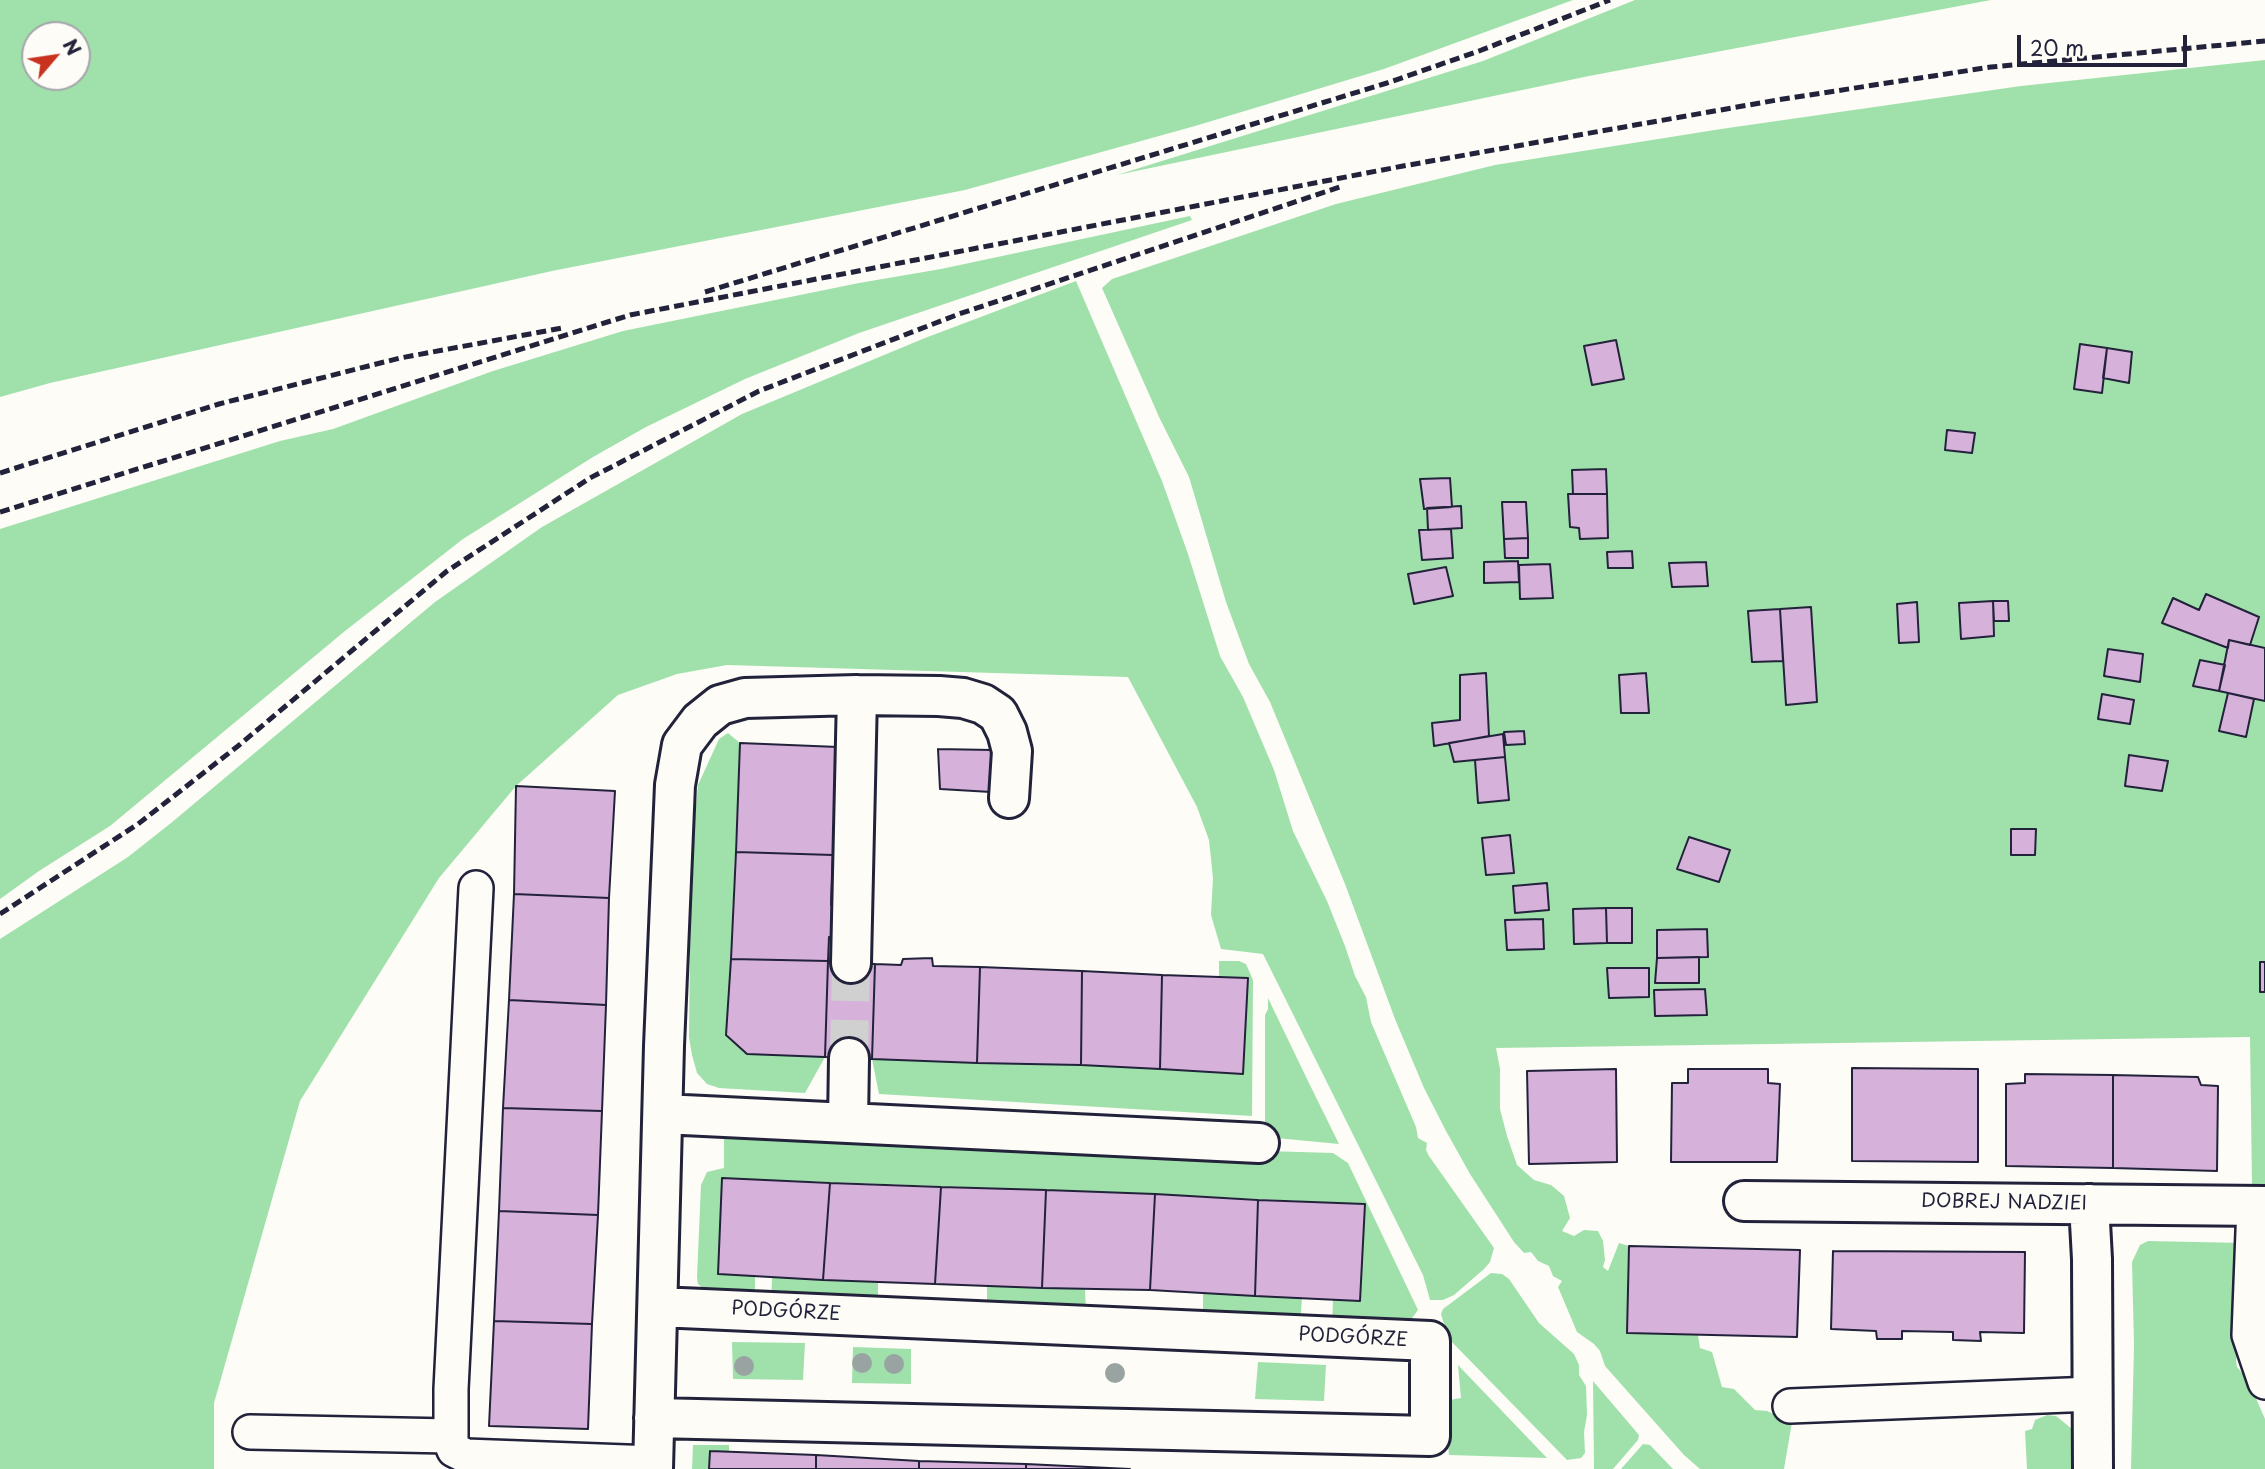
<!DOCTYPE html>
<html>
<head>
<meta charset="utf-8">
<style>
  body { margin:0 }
  #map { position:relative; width:2265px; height:1469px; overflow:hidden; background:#fdfcf7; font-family:"Playpen Sans",sans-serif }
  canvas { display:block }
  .north { position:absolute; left:21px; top:21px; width:70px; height:70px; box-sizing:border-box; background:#fdfcf7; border:2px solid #a5a5ac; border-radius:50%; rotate:61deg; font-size:19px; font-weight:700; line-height:28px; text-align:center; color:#22223b }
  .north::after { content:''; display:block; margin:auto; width:24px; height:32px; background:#c8321e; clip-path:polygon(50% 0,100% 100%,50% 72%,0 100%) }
  .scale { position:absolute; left:2017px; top:35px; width:170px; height:32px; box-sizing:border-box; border:4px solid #22223b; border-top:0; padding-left:9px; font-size:21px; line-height:24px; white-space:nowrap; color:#22223b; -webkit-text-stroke:5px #fdfcf7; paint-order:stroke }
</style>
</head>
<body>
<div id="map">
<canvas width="2265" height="1469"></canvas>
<div class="north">N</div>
<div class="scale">20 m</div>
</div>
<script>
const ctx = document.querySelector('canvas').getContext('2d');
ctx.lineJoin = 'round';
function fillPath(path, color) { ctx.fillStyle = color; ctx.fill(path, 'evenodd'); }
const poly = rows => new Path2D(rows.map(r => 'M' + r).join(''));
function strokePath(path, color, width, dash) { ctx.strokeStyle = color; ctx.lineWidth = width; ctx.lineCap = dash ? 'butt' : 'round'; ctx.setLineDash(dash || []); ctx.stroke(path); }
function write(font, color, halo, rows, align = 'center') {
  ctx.font = font + ' "Playpen Sans",sans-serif'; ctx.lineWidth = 5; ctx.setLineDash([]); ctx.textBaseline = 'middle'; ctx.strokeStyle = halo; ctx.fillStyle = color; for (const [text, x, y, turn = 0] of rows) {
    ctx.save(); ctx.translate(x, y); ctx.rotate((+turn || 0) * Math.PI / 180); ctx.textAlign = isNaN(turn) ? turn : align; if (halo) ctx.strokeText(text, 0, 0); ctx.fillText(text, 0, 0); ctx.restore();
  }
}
const green = poly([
  [0,0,1573,0,1384,69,1195,126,965,190,552,271,50,383,0,397],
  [77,35,77,77,35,77,35,35],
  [1635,0,1991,0,1589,76,1117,175,1483,61],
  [2265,60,2265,1186,2252,1186,2250,1037,1496,1048,1500,1069,1500,1109,1507,1136,1517,1165,1534,1180,1551,1185,1564,1196,1570,1218,1562,1231,1574,1236,1584,1230,1598,1231,1603,1241,1605,1260,1603,1267,1608,1271,1619,1243,1629,1246,1627,1333,1698,1335,1700,1348,1712,1352,1722,1387,1734,1389,1755,1410,1767,1411,1792,1422,1784,1469,1700,1469,1684,1455,1605,1366,1600,1351,1594,1344,1577,1332,1558,1287,1562,1281,1553,1276,1549,1266,1538,1261,1531,1252,1524,1253,1514,1242,1470,1174,1446,1131,1424,1088,1395,1019,1345,884,1270,702,1249,664,1226,602,1189,477,1160,419,1102,288,1112,279,1336,204,1495,165,1721,129,2021,86],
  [1190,216,1192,220,859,333,745,379,646,427,593,457,463,539,345,631,110,826,39,871,0,899,0,529,280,441,333,429,493,371,623,331,859,283,941,269],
  [1076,281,1162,481,1188,554,1220,656,1243,697,1274,770,1293,831,1327,901,1345,946,1355,976,1366,997,1371,1022,1416,1127,1418,1138,1427,1143,1426,1150,1429,1156,1494,1248,1490,1262,1484,1269,1454,1295,1443,1300,1430,1300,1423,1275,1263,954,1221,949,1211,915,1213,878,1209,840,1197,807,1128,677,727,665,677,674,618,695,516,786,439,878,300,1101,214,1403,214,1469,0,1469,0,939,128,857,171,823,435,602,542,527,742,414,925,338],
  [728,733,740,743,727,1035,747,1054,825,1057,805,1093,719,1088,707,1084,697,1073,692,1055,689,1037,691,857,698,785,719,739],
  [1219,961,1239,961,1246,964,1253,980,1252,1116,879,1094,872,1059,1081,1065,1243,1074,1248,978,1219,977],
  [1268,998,1308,1081,1339,1144,1276,1138,1265,1128,1265,1015,1268,1009],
  [734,1135,1333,1153,1348,1163,1418,1310,1410,1321,1332,1326,1333,1300,1360,1301,1364,1204,1155,1194,722,1178,718,1274,755,1276,755,1289,704,1289,698,1284,697,1277,701,1185,707,1172,724,1168,724,1137],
  [2148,1241,2244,1243,2241,1359,2237,1355,2236,1361,2237,1367,2248,1380,2265,1419,2265,1469,2131,1469,2134,1346,2132,1262,2140,1245],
  [1491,1273,1502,1274,1509,1279,1539,1323,1574,1354,1579,1365,1579,1375,1586,1386,1587,1415,1584,1432,1585,1453,1581,1458,1567,1460,1448,1338,1441,1314,1443,1309],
  [772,1277,878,1281,878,1304,771,1308],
  [987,1286,1085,1289,1086,1313,987,1310],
  [1203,1293,1302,1298,1300,1326,1203,1320],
  [732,1342,805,1343,803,1380,733,1379],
  [853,1347,911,1349,911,1384,852,1383],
  [1258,1362,1326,1365,1324,1401,1255,1399],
  [1458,1365,1547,1458,1449,1455,1444,1401,1461,1398],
  [1593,1381,1639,1435,1638,1440,1613,1469,1594,1469],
  [2047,1415,2056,1416,2072,1429,2072,1469,2027,1469,2025,1431,2032,1429,2035,1420],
  [1643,1444,1650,1445,1673,1469,1621,1469],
  [693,1445,729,1445,729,1452,710,1451,709,1469,692,1469]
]);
const building = poly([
  [1616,340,1624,379,1592,385,1584,346,1616,340],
  [2080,344,2107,348,2102,393,2074,389,2080,344],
  [2107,348,2132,352,2129,383,2103,378,2107,348],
  [1947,430,1975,433,1972,453,1945,450,1947,430],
  [1606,469,1607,494,1573,494,1572,470,1606,469],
  [1450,478,1452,507,1424,509,1420,479,1450,478],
  [1568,494,1607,494,1608,538,1580,539,1579,528,1570,527,1568,494],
  [1502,502,1526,502,1528,538,1504,539,1502,502],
  [1461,506,1462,528,1428,530,1427,508,1461,506],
  [1451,529,1453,558,1422,560,1419,530,1451,529],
  [1528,538,1528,558,1505,558,1504,539,1528,538],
  [1632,551,1633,568,1608,568,1607,552,1632,551],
  [1518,561,1519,582,1484,583,1484,562,1518,561],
  [1706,562,1708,586,1672,587,1669,563,1706,562],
  [1550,564,1553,598,1520,599,1519,565,1550,564],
  [1446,567,1453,596,1414,604,1408,574,1446,567],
  [2206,594,2259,617,2250,645,2229,640,2228,648,2162,623,2173,598,2199,610,2206,594],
  [1993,601,1994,636,1961,639,1959,603,1993,601],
  [1993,601,2008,601,2009,621,1994,621,1993,601],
  [1917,602,1919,642,1899,643,1897,604,1917,602],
  [1811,607,1817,702,1786,705,1780,609,1811,607],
  [1780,609,1783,661,1752,662,1748,611,1780,609],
  [2229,640,2265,648,2265,701,2219,691,2229,640],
  [2108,649,2143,654,2140,682,2104,676,2108,649],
  [2200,660,2225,665,2219,691,2193,686,2200,660],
  [1486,673,1489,736,1434,746,1432,723,1460,720,1460,675,1486,673],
  [1646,673,1649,713,1621,713,1619,675,1646,673],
  [2228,693,2254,699,2246,737,2219,731,2228,693],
  [2102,694,2134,700,2130,724,2098,719,2102,694],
  [1524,731,1525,744,1506,745,1504,732,1524,731],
  [1503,734,1505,757,1454,762,1449,743,1503,734],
  [740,743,838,747,833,855,736,852,740,743],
  [938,749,992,750,991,792,940,789,938,749],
  [2129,755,2168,761,2162,791,2125,786,2129,755],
  [1505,757,1509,800,1478,803,1475,760,1505,757],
  [516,786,615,791,609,898,514,894,516,786],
  [2011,829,2036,829,2035,855,2011,855,2011,829],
  [1510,835,1514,873,1486,875,1482,838,1510,835],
  [1689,837,1730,850,1719,882,1677,869,1689,837],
  [736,852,833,855,831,905,838,908,837,936,829,937,828,961,731,959,736,852],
  [1547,883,1549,910,1515,913,1513,886,1547,883],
  [514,894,609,898,606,1005,509,1000,514,894],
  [1606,908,1632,908,1632,943,1607,943,1606,908],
  [1606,908,1607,943,1574,944,1573,909,1606,908],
  [1543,919,1544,949,1507,950,1505,920,1543,919],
  [1707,929,1708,957,1657,958,1657,930,1707,929],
  [1699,957,1699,983,1655,983,1657,958,1699,957],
  [932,958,933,966,980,967,977,1063,872,1059,875,964,901,965,903,959,932,958],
  [731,959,828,961,825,1057,747,1054,726,1035,731,959],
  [828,961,875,964,872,1059,825,1057,828,961],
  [2260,962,2265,962,2265,992,2260,992,2260,962],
  [980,967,1082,971,1081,1065,977,1063,980,967],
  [1607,968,1649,968,1649,997,1609,998,1607,968],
  [1082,971,1162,975,1160,1069,1081,1065,1082,971],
  [1162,975,1248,978,1243,1074,1160,1069,1162,975],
  [1705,989,1707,1015,1655,1016,1654,990,1705,989],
  [509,1000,606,1005,602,1111,503,1108,509,1000],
  [1852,1068,1978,1069,1978,1162,1852,1161,1852,1068],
  [1616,1069,1617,1162,1529,1164,1527,1071,1616,1069],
  [1688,1069,1768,1069,1768,1083,1780,1084,1777,1162,1671,1162,1672,1083,1688,1083,1688,1069],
  [2025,1074,2113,1075,2113,1168,2006,1166,2006,1084,2025,1083,2025,1074],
  [2113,1075,2198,1077,2201,1085,2218,1086,2217,1171,2113,1168,2113,1075],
  [503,1108,602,1111,598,1215,499,1211,503,1108],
  [722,1178,830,1183,823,1280,718,1274,722,1178],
  [830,1183,941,1187,935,1284,823,1280,830,1183],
  [941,1187,1046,1190,1042,1288,935,1284,941,1187],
  [1046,1190,1155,1194,1150,1290,1042,1288,1046,1190],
  [1155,1194,1258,1200,1255,1296,1150,1290,1155,1194],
  [1258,1200,1365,1204,1360,1301,1255,1296,1258,1200],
  [499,1211,598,1215,592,1324,494,1321,499,1211],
  [1629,1246,1800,1250,1797,1337,1627,1333,1629,1246],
  [1833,1251,2025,1252,2024,1333,1980,1332,1981,1341,1953,1340,1953,1332,1902,1331,1902,1339,1877,1339,1876,1331,1831,1329,1833,1251],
  [494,1321,592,1324,588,1429,489,1426,494,1321],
  [710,1451,816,1455,816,1469,709,1469,710,1451],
  [816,1455,919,1461,919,1469,816,1469,816,1455],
  [919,1461,1026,1464,1026,1469,919,1469,919,1461],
  [1026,1464,1130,1469,1026,1469,1026,1464]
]);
const minorTunnel = poly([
  [849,1058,851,963]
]);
const service = poly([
  [476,888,451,1389,451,1443,454,1450,466,1456,653,1463],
  [2254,1206,2249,1335,2265,1382],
  [1790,1406,2093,1394],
  [250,1432,450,1436]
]);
const minor = poly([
  [851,963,857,695],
  [663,1114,1259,1143],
  [848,1123,849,1058],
  [1744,1201,2265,1206],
  [2089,1204,2092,1259,2093,1469],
  [654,1418,1430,1436,1430,1341,658,1307],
  [653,1469,664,1046,675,785,682,745,700,721,720,705,745,698,857,695,939,696,963,698,983,704,998,714,1007,732,1012,751,1009,798]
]);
const rail = poly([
  [705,292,1387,83,1479,51,1610,0],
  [0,473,219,404,400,358,562,328],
  [0,512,630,315,1403,166,1777,100,1991,67,2265,41],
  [0,914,138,824,238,746,447,571,590,478,759,391,959,314,1343,186]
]);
const trees = [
  [862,1363],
  [894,1364],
  [744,1366],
  [1115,1373]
];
const streetNames = [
  ["DOBREJ NADZIEI",2004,1203,1],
  ["PODGÓRZE",786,1312,3],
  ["PODGÓRZE",1353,1338,3]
];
fillPath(green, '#a0e1ab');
fillPath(building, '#d6b1da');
strokePath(building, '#22223b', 2);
strokePath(minorTunnel, '#d1d0d1', 38, [38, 19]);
strokePath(service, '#22223b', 38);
strokePath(minor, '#22223b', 44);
strokePath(service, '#fdfcf7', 33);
strokePath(minor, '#fdfcf7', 38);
strokePath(rail, '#22223b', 5, [10, 5]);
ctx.fillStyle = '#99a3a2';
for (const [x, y] of trees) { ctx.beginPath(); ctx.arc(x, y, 10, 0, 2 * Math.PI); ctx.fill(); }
write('19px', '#22223b', '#fdfcf7', streetNames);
</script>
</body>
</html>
